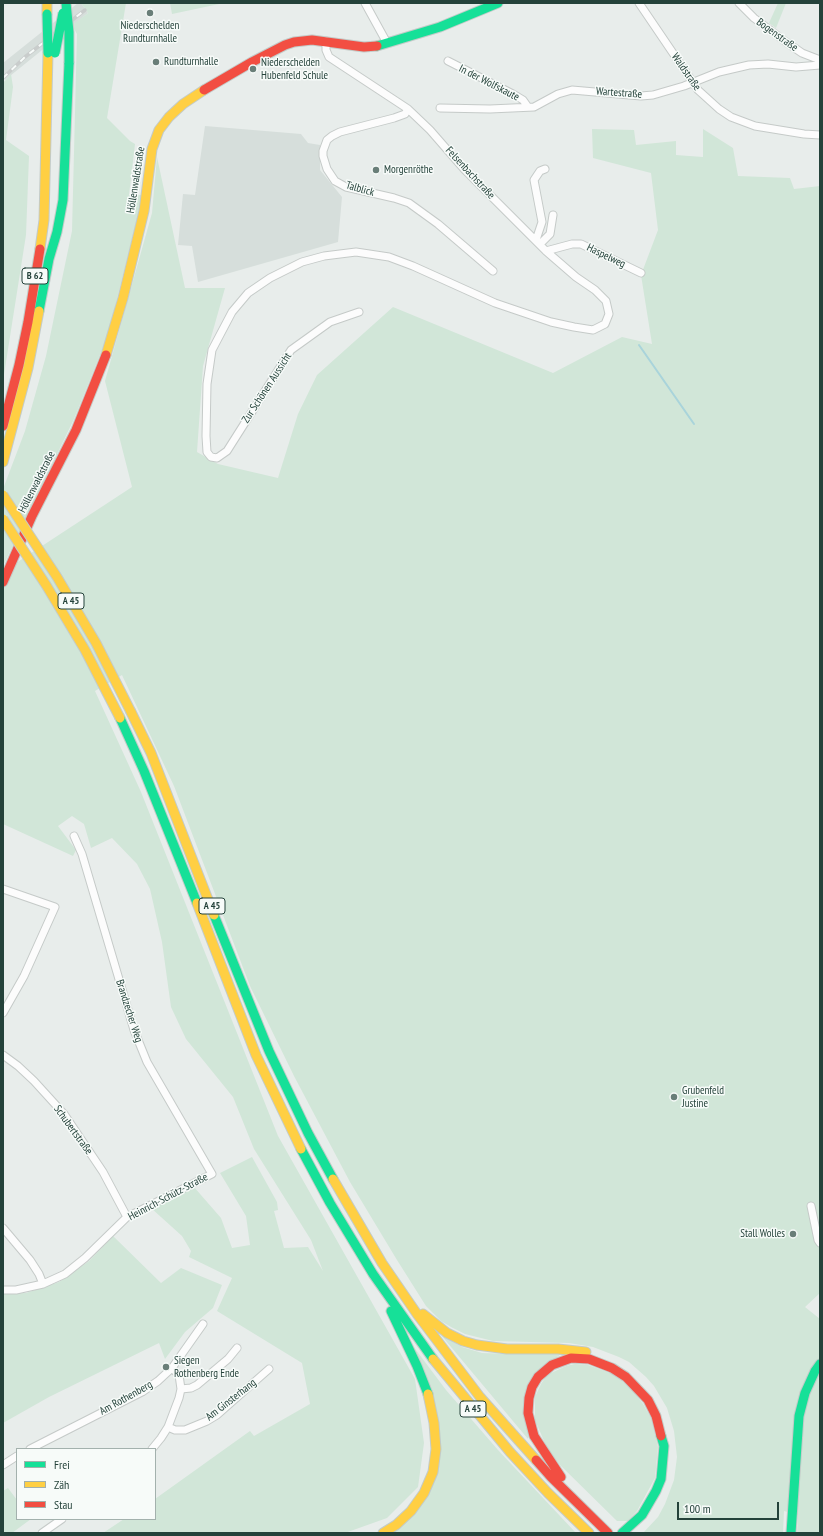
<!DOCTYPE html>
<html>
<head>
<meta charset="utf-8">
<style>
  body { margin:0 }
  #map { position:relative; width:823px; height:1536px; overflow:hidden; background:#e8edeb; font-family:"PT Sans Narrow",sans-serif }
  canvas { display:block }
  .frame { position:absolute; inset:0; border:4px solid #24423a; pointer-events:none }
  .legend { position:absolute; left:16px; top:1448px; width:140px; height:72px; box-sizing:border-box; background:#f7fbf9; border:1px solid #a3b1ad; margin:0; padding:5px 7px; list-style:none; font-size:12px; color:#24423a }
  .legend li { display:flex; align-items:center; gap:8px; height:20px }
  .legend b { width:20px; border:1px solid #a3b1ad }
  .scale { position:absolute; left:677px; top:1502px; width:102px; height:18px; box-sizing:border-box; border:2px solid #24423a; border-top:0; padding-left:5px; font-size:12px; line-height:14px; white-space:nowrap; color:#24423a; -webkit-text-stroke:3px #f7fbf9; paint-order:stroke }
</style>
</head>
<body>
<div id="map">
<canvas width="823" height="1536"></canvas>
<div class="frame"></div>
<ul class="legend">
<li><b style="height:5px;background:#16e098"></b>Frei</li>
<li><b style="height:5px;background:#ffcf43"></b>Zäh</li>
<li><b style="height:5px;background:#f24e42"></b>Stau</li>
</ul>
<div class="scale">100 m</div>
</div>
<script>
const ctx = document.querySelector('canvas').getContext('2d');
ctx.lineJoin = 'round';
function fillPath(path, color) { ctx.fillStyle = color; ctx.fill(path, 'evenodd'); }
const poly = rows => new Path2D(rows.map(r => 'M' + r).join(''));
function strokePath(path, color, width, dash) { ctx.strokeStyle = color; ctx.lineWidth = width; ctx.lineCap = dash ? 'butt' : 'round'; ctx.setLineDash(dash || []); ctx.stroke(path); }
function write(font, color, halo, rows, align = 'center') {
  ctx.font = font + ' "PT Sans Narrow",sans-serif'; ctx.lineWidth = 3; ctx.setLineDash([]); ctx.textBaseline = 'middle'; ctx.strokeStyle = halo; ctx.fillStyle = color; for (const [text, x, y, turn = 0] of rows) {
    ctx.save(); ctx.translate(x, y); ctx.rotate((+turn || 0) * Math.PI / 180); ctx.textAlign = isNaN(turn) ? turn : align; if (halo) ctx.strokeText(text, 0, 0); ctx.fillText(text, 0, 0); ctx.restore();
  }
}
const built = poly([
  [78,3,81,3,88,13,5,80,3,76,3,63],
  [205,126,301,134,308,143,320,145,320,170,342,197,338,242,198,282,192,246,178,245,183,194,195,195]
]);
const green = poly([
  [81,3,126,3,107,118,130,141,135,144,129,195,143,195,108,335,74,419,3,566,3,489,25,431,46,356,72,231,77,34,72,25,88,13],
  [170,3,224,3,172,14],
  [778,3,786,3,776,28,769,23],
  [11,74,13,87,6,140,29,156,26,235,3,381,3,83],
  [592,129,634,130,636,145,676,141,676,155,703,157,703,129,733,148,738,176,790,178,794,189,820,186,820,1293,805,1307,820,1319,820,1533,797,1533,798,1515,784,1511,783,1533,643,1533,658,1517,665,1504,674,1480,677,1457,674,1431,667,1408,654,1386,646,1377,629,1362,619,1357,593,1347,569,1343,493,1341,465,1334,451,1327,441,1321,426,1306,397,1260,350,1182,294,1076,250,986,174,786,122,675,95,691,141,792,278,1136,415,1379,424,1443,418,1487,387,1518,345,1533,103,1533,124,1519,155,1519,155,1499,250,1431,254,1436,310,1404,302,1363,217,1311,232,1278,189,1257,191,1251,182,1236,151,1208,194,1187,221,1218,232,1248,250,1245,246,1216,220,1173,252,1157,277,1202,278,1210,274,1211,284,1248,308,1247,323,1271,311,1240,254,1149,233,1097,186,1039,171,1007,162,942,150,889,137,864,112,838,91,848,84,824,72,816,58,826,76,850,73,856,3,824,3,589,16,563,132,487,105,381,152,213,157,157,185,288,225,288,203,366,197,452,218,464,278,478,298,414,317,375,393,307,553,373,622,337,652,344,641,275,658,230,651,173,593,158],
  [113,1236,161,1283,181,1268,222,1285,213,1308,185,1332,165,1359,159,1343,49,1397,3,1423,3,1294,26,1293,59,1282,89,1261],
  [404,1334,446,1390,498,1450,576,1533,388,1533,409,1517,438,1448],
  [441,1335,462,1347,482,1353,511,1354,561,1354,532,1377,528,1439],
  [575,1364,588,1365,610,1373,622,1381,634,1392,643,1404,651,1418,658,1447,655,1478,637,1511,628,1521,617,1521,560,1465,547,1448,535,1420,535,1397,541,1384,547,1375,566,1366],
  [8,1488,17,1500,17,1519,31,1519,12,1533,3,1533,3,1491]
]);
const stream = poly([
  [639,345,694,424]
]);
const street = poly([
  [365,3,387,43],
  [639,3,698,90,719,109,731,117,755,126,804,134,820,135],
  [739,3,754,18,786,42,802,53,820,60],
  [326,41,326,50,329,57,408,109,430,130,464,169,546,251,576,277,595,290,606,301,609,314,605,324,593,330,574,327,551,322,495,303,413,266,389,257,356,252,324,256,302,262,270,278,248,293,232,312,212,350,207,384,206,436,207,452,211,457,217,458,227,451,291,350,330,322,359,312],
  [448,61,513,94,523,100,528,107],
  [440,108,490,109,534,107,558,94,572,90,641,96,653,95,684,86,719,72,749,65,768,64,796,67,820,65],
  [408,109,405,114,394,118,340,132,332,136,327,140,323,151,323,156,327,169,335,181,346,187,394,198,409,203,438,224,493,271],
  [536,240,542,222,534,180,540,171,545,169],
  [540,244,550,234,553,215],
  [546,251,572,244,581,244,641,273],
  [3,889,55,907,24,976,3,1013],
  [3,1055,18,1066,34,1081,64,1114,103,1172,127,1217],
  [811,1206,818,1240,820,1243],
  [3,1228,30,1260,39,1274,43,1284],
  [3,1290,16,1290,43,1284,65,1274,85,1258,127,1217,212,1174,147,1062,134,1030,82,854,74,836],
  [181,1389,191,1388,197,1385,228,1359,237,1348],
  [168,1427,175,1430,185,1430,207,1421,217,1415,269,1369],
  [30,1449,142,1392,158,1381,172,1368,203,1324],
  [152,1449,161,1438,168,1427,179,1398,181,1389,179,1375,172,1368],
  [3,1465,17,1456],
  [42,1533,62,1519]
]);
const fast = poly([
  [377,46,440,27,498,3],
  [39,311,49,259,57,232,63,200,69,63],
  [120,718,144,771,197,903],
  [214,915,269,1051,308,1133,333,1179],
  [301,1149,330,1203,373,1274,433,1359],
  [391,1311,417,1366,428,1394],
  [622,1533,642,1515,656,1491,661,1479,664,1446,661,1436],
  [791,1533,799,1416,805,1393,815,1371,820,1364]
]);
const slow = poly([
  [47,3,47,14],
  [40,249,44,220,48,53],
  [106,355,123,298,144,211,152,149,159,130,169,117,183,104,204,90],
  [3,462,28,368,39,311],
  [131,712,151,753,214,915],
  [197,903,256,1055,301,1149],
  [333,1179,382,1263,417,1314,480,1397,536,1460],
  [423,1314,447,1333,463,1341,477,1345,507,1349,558,1349,586,1352],
  [433,1359,510,1452,548,1493,589,1533],
  [383,1533,396,1525,411,1511,424,1493,433,1472,436,1449,434,1423,428,1394]
]);
const jam = poly([
  [204,90,252,62,285,45,294,42,312,40,364,47,377,46],
  [3,426,19,365,28,322,40,249],
  [3,582,32,516,76,430,106,355],
  [536,1460,551,1477,608,1533],
  [561,1477,534,1436,528,1413,529,1398,532,1387,538,1377,552,1365,571,1358,589,1359,612,1368,626,1377,648,1400,656,1416,661,1436]
]);
const rail = poly([
  [3,78,25,57,85,10]
]);
const fastBridge = poly([
  [66,3,69,32,69,63],
  [47,14,48,53],
  [55,53,63,13]
]);
const slowBridge = poly([
  [3,495,57,577,96,643,131,712],
  [3,519,46,585,85,650,120,718]
]);
const markers = [
  [150,13,4,"#697e78"],
  [156,62,4,"#697e78"],
  [253,69,4,"#697e78"],
  [376,170,4,"#697e78"],
  [674,1097,4,"#697e78"],
  [793,1234,4,"#697e78"],
  [166,1367,4,"#697e78"]
];
const shields = [
  [35,276,26],
  [71,601,26],
  [212,906,26],
  [473,1409,26]
];
const shieldNames = [
  ["B 62",35,276],
  ["A 45",71,601],
  ["A 45",212,906],
  ["A 45",473,1409]
];
const poiNames = [
  ["Niederschelden",150,26,"center"],
  ["Rundturnhalle",150,39,"center"],
  ["Rundturnhalle",164,62],
  ["Niederschelden",261,63],
  ["Hubenfeld Schule",261,76],
  ["Morgenröthe",384,170],
  ["Grubenfeld",682,1091],
  ["Justine",682,1104],
  ["Stall Wolles",785,1234,"right"],
  ["Siegen",174,1361],
  ["Rothenberg Ende",174,1374]
];
const streetNames = [
  ["Bogenstraße",777,35,36],
  ["Waldstraße",686,72,55],
  ["In der Wolfskaute",489,83,27],
  ["Wartestraße",619,93,4],
  ["Felsenbachstraße",470,173,47],
  ["Höllenwaldstraße",136,180,-81],
  ["Talblick",360,189,16],
  ["Haspelweg",606,256,26],
  ["Zur Schönen Aussicht",267,388,-57],
  ["Höllenwaldstraße",37,482,-63],
  ["Brandzecher Weg",129,1011,72],
  ["Schubertstraße",73,1130,54],
  ["Heinrich-Schütz-Straße",168,1197,-28],
  ["Am Rothenberg",126,1398,-29],
  ["Am Ginsterhang",231,1400,-38]
];
fillPath(built, '#d6dedb');
fillPath(green, '#d1e6d8');
strokePath(stream, '#a9d4db', 2);
strokePath(street, '#c5cac8', 9);
strokePath(fast, '#c3cbc8', 11);
strokePath(slow, '#c3cbc8', 11);
strokePath(jam, '#c3cbc8', 11);
strokePath(street, '#fcfcfc', 7);
strokePath(fast, '#16e098', 9);
strokePath(slow, '#ffcf43', 9);
strokePath(jam, '#f24e42', 9);
strokePath(rail, '#c9cdcc', 3.5);
strokePath(rail, '#f7fbf9', 2, [6]);
strokePath(fastBridge, '#c3ccc9', 11, []);
strokePath(slowBridge, '#c3ccc9', 11, []);
strokePath(fastBridge, '#16e098', 9);
strokePath(slowBridge, '#ffcf43', 9);
for (const [x, y, r, color] of markers) { const dot = new Path2D(); dot.arc(x, y, r, 0, 2 * Math.PI); ctx.fillStyle = color; ctx.fill(dot); strokePath(dot, '#f7fbf9', 1.5); }
for (const [x, y, w] of shields) { const box = new Path2D(); box.roundRect(x - w / 2, y - 8, w, 16, 3); ctx.fillStyle = '#f7fbf9'; ctx.fill(box); strokePath(box, '#24423a', 1); }
write('bold 10px', '#24423a', null, shieldNames);
write('11px', '#24423a', '#f7fbf9', poiNames, 'left');
write('11px', '#24423a', '#f7fbf9', streetNames);
</script>
</body>
</html>
